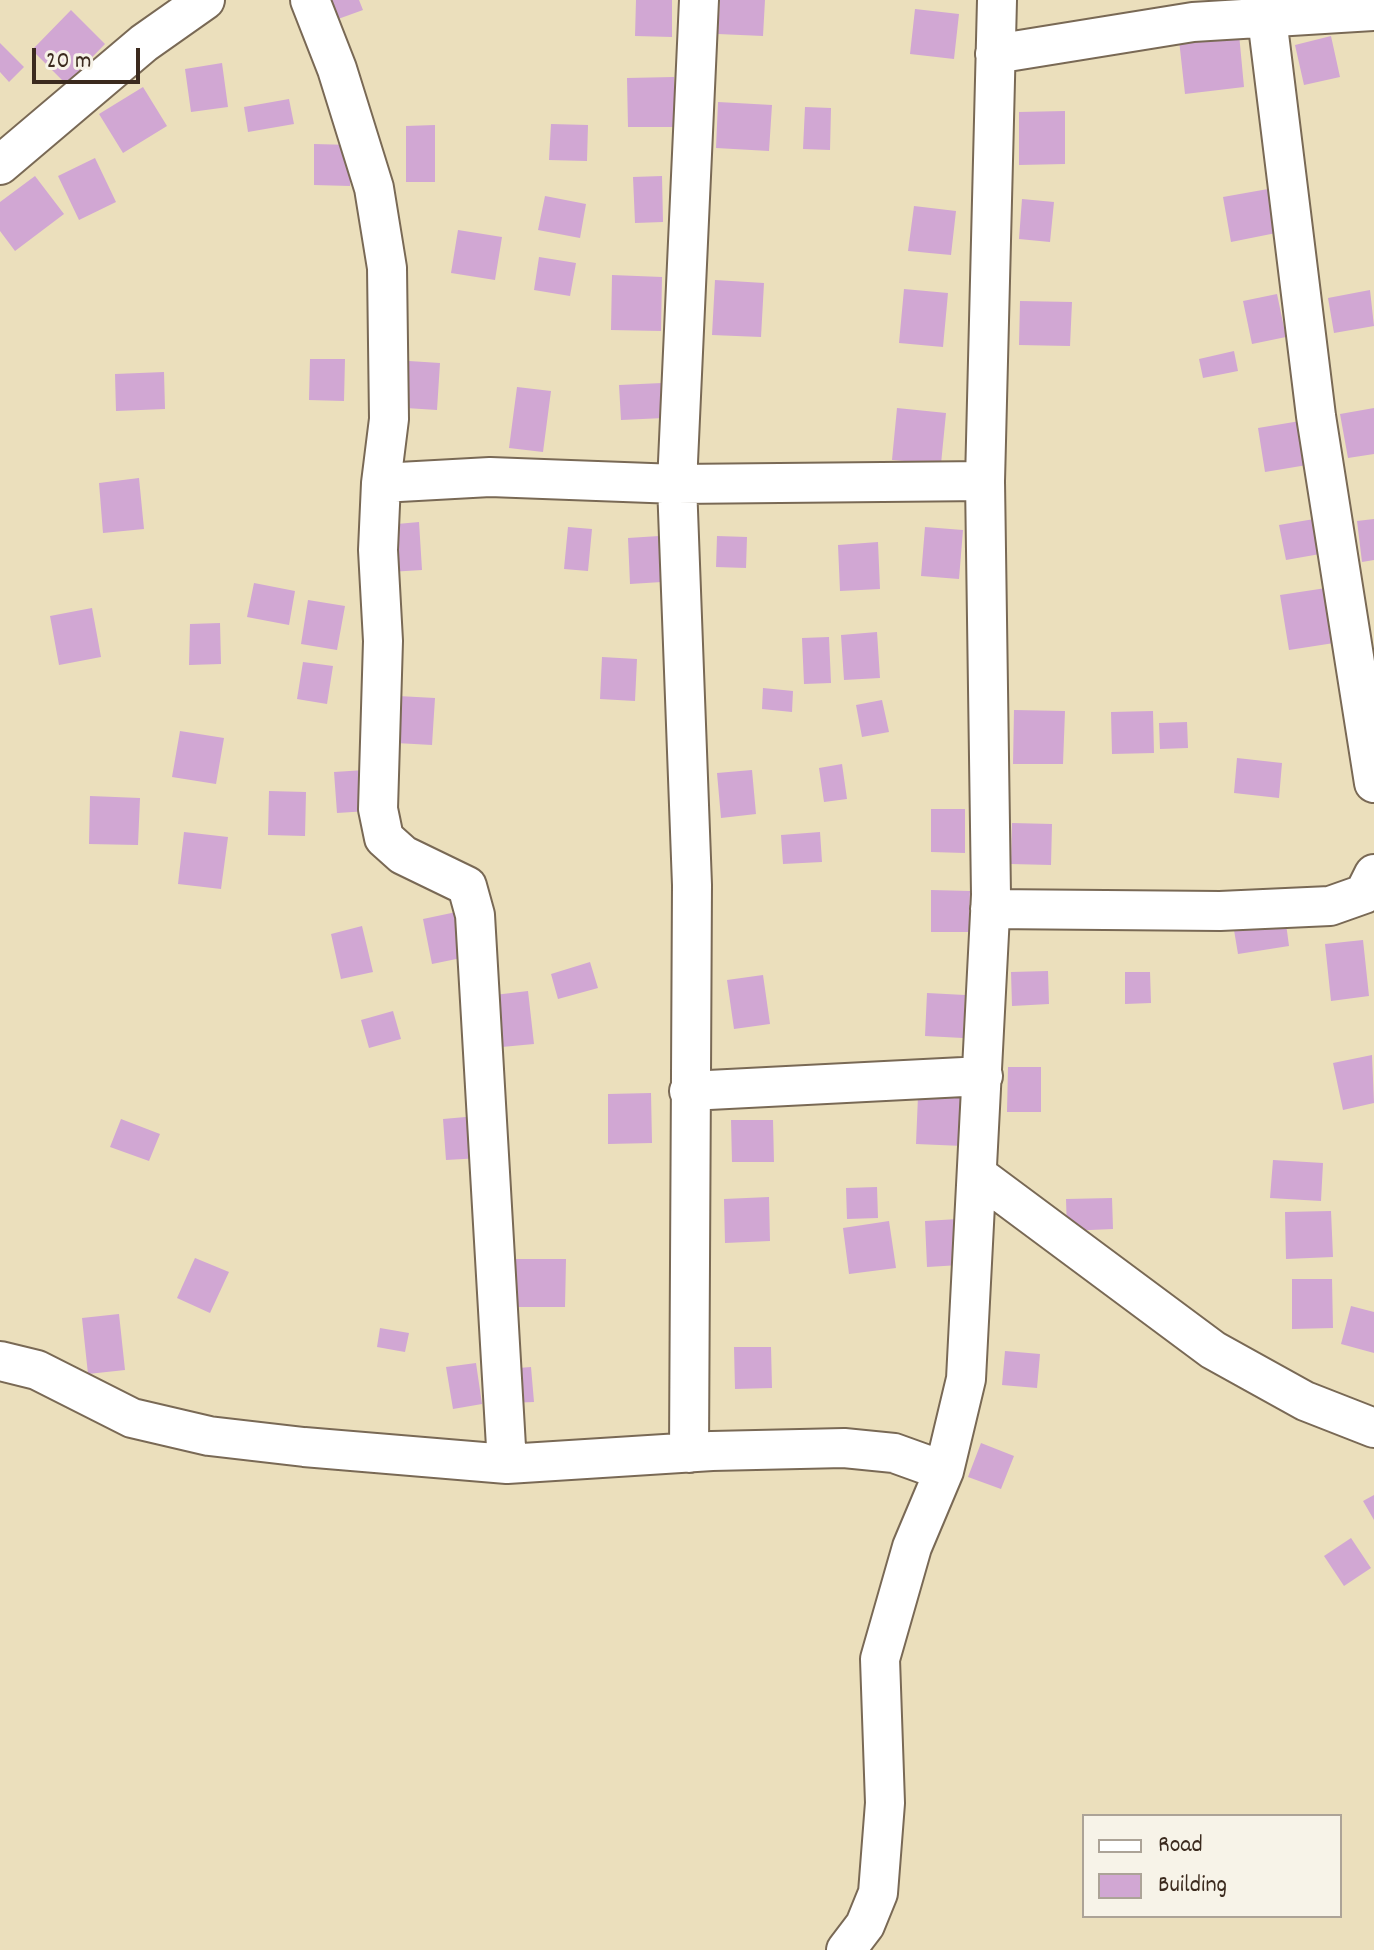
<!DOCTYPE html>
<html>
<head>
<meta charset="utf-8">
<style>
  body { margin:0 }
  #map { position:relative; width:1374px; height:1950px; overflow:hidden; background:#ebdfbc; font-family:Dekko,sans-serif }
  canvas { display:block }
  .legend { position:absolute; left:1082px; top:1814px; width:260px; height:104px; box-sizing:border-box; background:#f7f3e8; border:2px solid #aca397; margin:0; padding:10px 14px; list-style:none; font-size:24px; color:#3b2a1e }
  .legend li { display:flex; align-items:center; gap:16px; height:40px }
  .legend b { width:40px; border:2px solid #aca397 }
  .scale { position:absolute; left:32px; top:48px; width:108px; height:36px; box-sizing:border-box; border:4px solid #3b2a1e; border-top:0; padding-left:10px; font-size:24px; line-height:28px; white-space:nowrap; color:#3b2a1e; -webkit-text-stroke:6px #f7f3e8; paint-order:stroke }
</style>
</head>
<body>
<div id="map">
<canvas width="1374" height="1950"></canvas>
<ul class="legend">
<li><b style="height:10px;background:#fff"></b>Road</li>
<li><b style="height:22px;background:#d1a7d3"></b>Building</li>
</ul>
<div class="scale">20 m</div>
</div>
<script>
const ctx = document.querySelector('canvas').getContext('2d');
ctx.lineJoin = 'round';
function fillPath(path, color) { ctx.fillStyle = color; ctx.fill(path, 'evenodd'); }
const poly = rows => new Path2D(rows.map(r => 'M' + r).join(''));
function strokePath(path, color, width, dash) { ctx.strokeStyle = color; ctx.lineWidth = width; ctx.lineCap = dash ? 'butt' : 'round'; ctx.setLineDash(dash || []); ctx.stroke(path); }
const building = poly([
  [319,0,359,0,363,10,327,23],
  [636,0,672,0,672,37,635,36],
  [720,0,765,0,763,36,718,34],
  [915,9,959,14,954,59,910,54],
  [71,10,105,44,66,84,32,50],
  [1239,34,1244,87,1185,94,1179,40],
  [1331,36,1340,77,1304,85,1295,45],
  [0,43,24,67,9,82,0,72],
  [222,63,228,107,191,112,185,69],
  [674,77,675,127,628,127,627,78],
  [143,87,167,126,123,153,99,114],
  [289,99,294,124,248,132,244,107],
  [718,102,772,105,769,151,716,148],
  [805,107,831,108,830,150,803,149],
  [1065,111,1065,164,1019,165,1019,112],
  [551,124,588,125,587,161,549,160],
  [435,125,435,182,406,182,406,126],
  [314,144,351,145,350,186,314,185],
  [95,158,116,202,79,220,58,176],
  [35,176,64,214,15,251,0,231,0,202],
  [662,176,663,222,635,223,633,177],
  [1268,189,1276,233,1231,242,1223,197],
  [545,196,586,204,580,238,538,230],
  [1022,199,1054,202,1050,242,1019,239],
  [914,206,956,211,951,255,908,251],
  [458,230,502,237,495,280,451,273],
  [539,257,576,263,570,296,534,290],
  [612,275,662,277,661,331,611,330],
  [715,280,764,283,761,337,712,335],
  [904,289,948,293,943,347,899,343],
  [1370,290,1374,326,1334,333,1328,298],
  [1277,294,1286,337,1252,344,1243,301],
  [1020,301,1072,302,1070,346,1019,345],
  [1234,351,1238,371,1203,378,1199,359],
  [310,359,345,359,344,401,309,400],
  [409,361,440,363,437,410,406,408],
  [164,372,165,409,116,411,115,374],
  [662,383,664,418,621,420,619,385],
  [517,387,551,391,543,452,509,448],
  [897,408,946,413,941,464,892,460],
  [1374,408,1374,454,1348,458,1340,414],
  [1306,420,1313,464,1265,472,1258,428],
  [139,478,144,529,103,533,99,483],
  [1314,519,1320,554,1286,560,1279,525],
  [1374,519,1374,560,1362,562,1357,521],
  [419,522,422,570,389,572,386,525],
  [568,527,592,529,588,571,564,569],
  [925,527,963,530,959,579,921,576],
  [659,536,662,582,630,584,628,538],
  [717,536,747,537,746,568,716,567],
  [878,542,880,589,840,591,838,545],
  [254,583,295,591,289,625,247,617],
  [1326,588,1334,643,1289,650,1280,595],
  [308,600,345,606,337,650,301,644],
  [92,608,101,657,59,665,50,616],
  [220,623,221,664,189,665,190,624],
  [877,632,880,678,844,680,841,635],
  [829,637,831,683,804,684,802,638],
  [602,657,637,659,635,701,600,699],
  [303,662,333,666,327,704,297,699],
  [763,688,793,691,792,712,762,709],
  [398,696,435,698,432,745,396,743],
  [882,700,889,732,862,737,856,705],
  [1014,710,1065,711,1063,764,1013,764],
  [1153,711,1154,753,1112,754,1111,712],
  [1187,722,1188,748,1160,749,1159,723],
  [180,731,224,738,216,784,172,777],
  [1237,758,1282,763,1279,798,1234,793],
  [842,764,847,799,824,802,819,768],
  [365,770,368,811,337,813,334,772],
  [752,770,756,814,721,818,717,773],
  [269,791,306,792,305,836,268,835],
  [90,796,140,798,138,845,89,844],
  [931,809,965,809,965,853,931,852],
  [1012,823,1052,824,1051,865,1011,864],
  [184,832,228,837,221,889,178,884],
  [820,832,822,862,783,864,781,835],
  [931,890,970,891,969,932,931,932],
  [461,911,471,956,432,964,423,919],
  [1285,916,1289,946,1238,954,1233,924],
  [362,926,373,972,341,979,331,934],
  [1363,940,1369,996,1331,1001,1325,944],
  [590,962,598,988,558,999,551,974],
  [1048,971,1049,1004,1012,1006,1011,972],
  [1125,972,1150,972,1151,1003,1125,1004],
  [763,975,770,1024,734,1029,727,980],
  [528,991,534,1044,491,1048,486,996],
  [927,993,965,995,963,1038,925,1036],
  [393,1011,401,1039,369,1048,361,1020],
  [1372,1055,1374,1103,1343,1110,1333,1063],
  [1008,1067,1041,1067,1041,1112,1007,1112],
  [651,1093,652,1143,608,1144,608,1094],
  [918,1096,965,1098,963,1146,916,1144],
  [477,1116,481,1158,446,1160,443,1119],
  [121,1119,160,1134,149,1161,110,1147],
  [731,1120,773,1120,774,1162,732,1162],
  [1273,1160,1323,1163,1321,1201,1270,1198],
  [877,1187,878,1218,847,1219,846,1188],
  [769,1197,770,1241,725,1243,724,1199],
  [1112,1198,1113,1229,1067,1231,1066,1199],
  [1331,1211,1333,1257,1286,1259,1285,1212],
  [958,1219,960,1265,927,1267,925,1221],
  [889,1221,896,1268,849,1274,843,1228],
  [195,1258,229,1272,210,1313,177,1298],
  [509,1259,566,1259,565,1307,509,1307],
  [1292,1279,1332,1279,1333,1328,1292,1329],
  [1351,1306,1374,1312,1374,1353,1341,1344],
  [119,1314,125,1370,88,1374,82,1318],
  [380,1328,409,1333,405,1352,377,1347],
  [734,1347,771,1347,772,1388,735,1389],
  [1005,1351,1040,1354,1037,1388,1002,1385],
  [476,1363,482,1404,453,1409,446,1367],
  [531,1367,534,1402,509,1403,506,1369],
  [981,1443,1014,1456,1001,1489,968,1477],
  [1374,1495,1374,1520,1363,1501],
  [1351,1538,1371,1568,1344,1586,1324,1556]
]);
const street = poly([
  [310,0,337,69,374,188,387,268,389,419,381,483,378,550,383,641,378,809,384,838,403,855,467,886,475,915,507,1464],
  [1267,18,1316,416,1374,783],
  [995,54,1193,22,1374,11],
  [0,165,144,43,205,0],
  [381,483,490,477,677,484,985,481],
  [990,909,1220,911,1330,906,1364,894,1374,874],
  [689,1091,983,1076],
  [979,1176,1213,1350,1305,1401,1374,1428],
  [0,1361,37,1370,132,1418,209,1436,304,1447,507,1464,712,1451,844,1448,894,1453,944,1471],
  [689,1453,692,885,677,484,699,0],
  [846,1950,865,1925,878,1893,885,1803,880,1659,912,1547,944,1471,966,1379,991,895,985,481,997,0]
]);
fillPath(building, '#d1a7d3');
strokePath(street, '#796955', 42);
strokePath(street, '#fff', 38);
</script>
</body>
</html>
